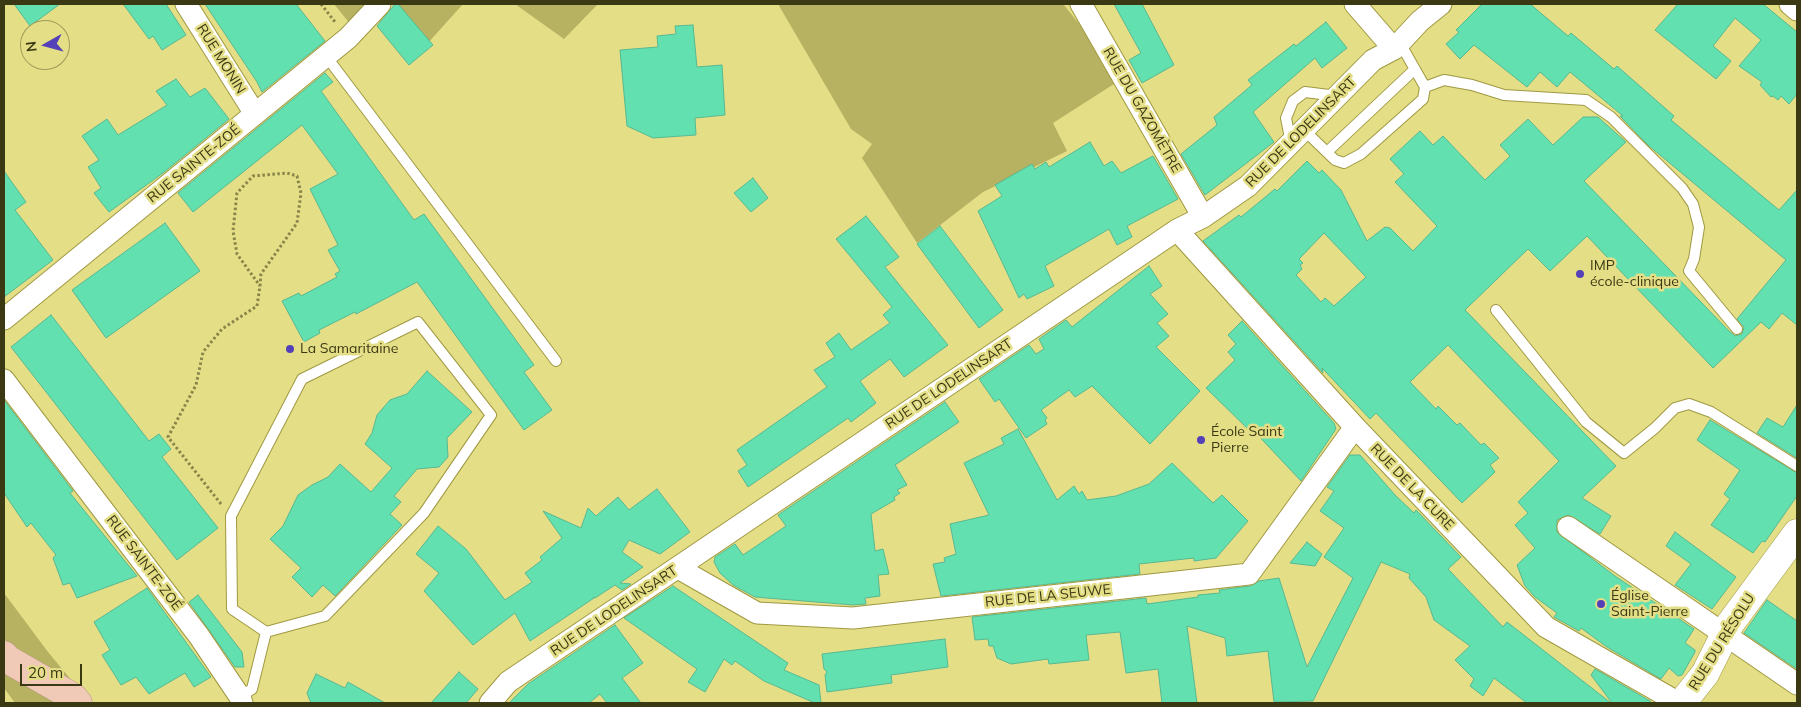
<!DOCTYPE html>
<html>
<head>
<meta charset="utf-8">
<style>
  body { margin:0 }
  #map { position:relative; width:1801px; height:707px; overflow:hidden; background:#e4de87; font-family:Mulish,sans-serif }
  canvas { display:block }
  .frame { position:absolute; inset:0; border:5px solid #3b3814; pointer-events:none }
  .north { position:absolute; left:20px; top:20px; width:50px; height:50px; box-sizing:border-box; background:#e4de87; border:1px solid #a09c59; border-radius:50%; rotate:263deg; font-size:14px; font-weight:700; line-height:20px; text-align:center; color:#3b3814 }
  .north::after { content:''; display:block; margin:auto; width:18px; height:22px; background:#5440b7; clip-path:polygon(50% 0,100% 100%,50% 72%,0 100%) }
  .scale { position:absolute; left:20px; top:664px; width:62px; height:22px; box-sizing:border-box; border:2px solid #3b3814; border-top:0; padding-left:6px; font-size:15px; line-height:18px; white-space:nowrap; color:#3b3814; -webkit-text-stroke:4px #e4de87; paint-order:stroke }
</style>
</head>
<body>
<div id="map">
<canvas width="1801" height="707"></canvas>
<div class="frame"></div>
<div class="north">N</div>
<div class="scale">20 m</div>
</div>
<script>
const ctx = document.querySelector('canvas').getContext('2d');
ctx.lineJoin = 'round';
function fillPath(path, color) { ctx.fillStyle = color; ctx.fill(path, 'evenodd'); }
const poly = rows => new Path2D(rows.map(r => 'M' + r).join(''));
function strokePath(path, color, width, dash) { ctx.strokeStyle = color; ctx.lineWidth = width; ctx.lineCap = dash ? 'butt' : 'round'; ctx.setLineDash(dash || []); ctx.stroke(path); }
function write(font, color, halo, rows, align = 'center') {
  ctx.font = font + ' Mulish,sans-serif'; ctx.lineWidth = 5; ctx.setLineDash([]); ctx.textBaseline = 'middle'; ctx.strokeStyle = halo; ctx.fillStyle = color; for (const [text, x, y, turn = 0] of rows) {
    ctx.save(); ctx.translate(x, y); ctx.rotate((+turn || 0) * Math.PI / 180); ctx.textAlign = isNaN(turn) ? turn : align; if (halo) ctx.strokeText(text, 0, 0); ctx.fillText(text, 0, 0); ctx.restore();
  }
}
const green = poly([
  [334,4,379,4,355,30],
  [395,4,463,4,427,44],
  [515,4,598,4,564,39],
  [778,4,1063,4,1081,26,1114,84,1053,123,1067,151,983,192,917,243,862,158,872,144,851,129],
  [4,593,48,652,78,688,12,650,4,638],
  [4,669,61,703,15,703,4,688]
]);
const building = poly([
  [14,4,60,4,30,26,14,4],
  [123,4,166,4,186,35,162,50,153,36,149,39,123,4],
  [205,4,296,4,325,41,262,92,257,82,205,4],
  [395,4,398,4,433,45,409,65,377,26,395,4],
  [1114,4,1142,4,1174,65,1142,83,1129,60,1141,53,1114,4],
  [1482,4,1530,4,1568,36,1571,33,1614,69,1617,66,1674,116,1671,120,1779,210,1797,190,1797,325,1782,313,1769,329,1761,322,1713,368,1587,236,1550,271,1528,249,1465,310,1616,466,1582,498,1611,516,1600,534,1568,515,1557,520,1557,532,1615,576,1694,629,1685,643,1695,650,1695,652,1682,675,1678,676,1669,668,1661,679,1607,647,1581,628,1579,631,1554,617,1557,613,1535,597,1525,586,1517,565,1535,548,1515,525,1528,513,1518,502,1559,461,1448,345,1410,382,1436,409,1438,406,1457,425,1460,423,1481,445,1484,443,1499,458,1490,465,1495,472,1462,503,1376,413,1370,419,1322,368,1323,373,1203,241,1239,215,1241,217,1275,189,1277,191,1307,161,1319,173,1322,170,1341,190,1367,241,1385,227,1390,228,1413,251,1437,226,1395,182,1404,174,1390,159,1420,131,1433,145,1443,136,1485,180,1510,156,1500,145,1528,119,1553,145,1583,117,1598,117,1626,142,1584,181,1728,330,1735,336,1742,334,1744,327,1737,319,1786,260,1648,145,1620,116,1623,116,1570,72,1557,87,1540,72,1527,87,1474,45,1460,59,1446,44,1459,32,1456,30,1482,4],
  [1324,233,1366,277,1334,306,1325,298,1321,302,1296,275,1302,269,1300,265,1303,263,1299,259,1324,233],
  [1678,4,1763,4,1797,32,1797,94,1789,104,1781,96,1778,100,1773,96,1771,97,1760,85,1762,82,1739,66,1761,40,1735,18,1713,46,1731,61,1716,79,1655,30,1678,4],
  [1326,22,1347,48,1322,68,1315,58,1253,112,1274,142,1205,195,1181,154,1217,125,1214,117,1252,85,1248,80,1294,44,1296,46,1326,22],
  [693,25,697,67,722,65,725,115,695,118,696,135,653,138,627,126,620,50,658,47,657,36,676,34,675,26,693,25],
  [325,73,333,82,321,91,414,220,424,214,534,365,524,372,552,410,524,430,417,282,356,314,355,312,319,330,320,333,304,342,282,301,299,293,301,296,337,277,335,274,340,271,328,250,338,245,310,189,338,174,302,125,193,212,178,193,325,73],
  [176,79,190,97,205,88,229,119,163,173,109,212,94,193,101,188,88,167,99,160,82,136,107,119,118,135,167,105,156,91,176,79],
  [1090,142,1104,166,1112,161,1121,173,1153,156,1178,199,1127,226,1132,237,1117,245,1109,229,1045,266,1054,286,1027,299,1024,294,1019,298,978,211,1002,196,995,185,1032,164,1035,169,1046,162,1049,167,1090,142],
  [4,171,26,202,15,210,53,260,4,297,4,171],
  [753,178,768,198,751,212,734,193,753,178],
  [866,216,899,257,885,267,948,345,904,377,890,359,860,381,876,403,851,422,848,418,748,487,738,471,747,465,737,450,827,387,814,370,835,357,826,343,839,333,851,350,890,323,883,315,892,307,836,239,866,216],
  [165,223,200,271,106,338,72,290,165,223],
  [940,226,1003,310,979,328,917,244,940,226],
  [1149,266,1162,286,1150,294,1168,314,1157,323,1169,336,1156,347,1200,391,1150,444,1092,386,1075,397,1069,390,1041,410,1047,418,1045,420,1047,424,1026,438,999,399,995,402,979,379,1029,345,1036,354,1044,349,1039,339,1066,320,1072,327,1149,266],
  [51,315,149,441,159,434,171,449,162,457,218,528,177,560,11,347,51,315],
  [1242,321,1334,423,1336,429,1301,481,1254,431,1252,433,1206,388,1235,360,1228,352,1236,344,1228,335,1242,321],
  [427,371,472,412,447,438,448,457,439,467,417,469,394,496,401,502,390,514,402,525,335,596,323,585,312,597,292,577,301,568,270,539,283,526,298,495,312,485,328,477,340,464,371,492,392,468,365,444,372,433,377,415,390,400,407,394,427,371],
  [4,400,73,491,70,493,137,576,77,598,70,583,63,585,53,558,56,555,31,523,27,527,4,493,4,400],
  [945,402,959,422,895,465,907,485,897,490,900,493,894,497,895,500,871,514,875,551,883,549,889,574,878,575,880,596,865,598,866,604,853,605,755,597,733,585,720,573,714,562,715,557,735,544,743,555,786,526,778,515,945,402],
  [1797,405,1797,458,1757,433,1767,418,1783,427,1797,405],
  [1710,420,1797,473,1797,496,1765,542,1762,541,1753,553,1711,525,1730,499,1724,494,1740,470,1697,440,1710,420],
  [1018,429,1057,500,1074,486,1079,494,1082,491,1087,500,1116,496,1149,484,1172,463,1213,503,1222,495,1248,521,1216,558,1194,561,1194,558,1139,564,1140,574,941,596,933,564,945,562,944,558,956,554,950,524,989,515,964,463,1004,444,1001,438,1018,429],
  [1350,455,1360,455,1396,496,1414,513,1416,510,1461,557,1448,569,1503,627,1507,622,1611,703,1527,703,1494,678,1483,696,1470,686,1474,679,1455,660,1470,646,1434,620,1426,597,1409,578,1410,574,1381,562,1313,701,1274,702,1268,651,1227,656,1225,638,1187,626,1197,703,1162,703,1158,669,1126,673,1120,632,1086,635,1089,660,1049,664,1048,659,1011,664,997,658,993,646,989,646,988,639,975,640,972,617,1146,598,1147,604,1198,597,1198,595,1220,593,1219,590,1250,586,1259,581,1279,578,1307,667,1353,578,1324,557,1344,528,1320,511,1334,491,1327,487,1350,455],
  [657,489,690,532,660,554,629,540,622,552,643,567,620,583,631,584,622,590,615,585,595,598,593,597,594,598,530,641,515,613,473,645,424,591,439,573,416,554,438,526,466,549,505,600,532,582,525,573,542,560,540,557,562,538,543,511,581,528,588,508,596,516,618,497,629,510,657,489],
  [1675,532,1736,577,1712,609,1675,585,1691,564,1666,546,1675,532],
  [1307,542,1322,554,1315,566,1290,563,1307,542],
  [673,586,788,663,784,670,819,685,821,703,815,703,764,681,735,661,732,665,724,659,705,692,688,682,697,669,624,618,673,586],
  [147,588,211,677,194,687,185,673,149,694,136,677,121,685,102,655,110,650,94,622,147,588],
  [198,595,242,652,244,667,235,667,189,602,198,595],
  [1767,600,1797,621,1797,669,1744,633,1767,600],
  [615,625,643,663,622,678,641,703,607,703,600,694,589,703,509,703,528,684,615,625],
  [945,639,948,667,891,675,892,683,827,692,825,675,827,672,824,669,822,654,945,639],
  [1595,669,1650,701,1651,703,1612,703,1591,675,1595,669],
  [459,672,478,689,466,703,431,703,459,672],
  [316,674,345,688,348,682,385,703,311,703,307,693,316,674]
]);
const path = poly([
  [321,4,335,22],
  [221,504,168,437,196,385,203,352,222,329,257,306,260,286,261,274,297,223,301,193,297,176,287,173,253,176,237,193,233,231,237,254,260,286]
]);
const lane = poly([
  [326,56,556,361],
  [1425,87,1444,80,1472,85,1504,95,1586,100,1611,117,1682,188,1693,204,1699,227,1694,259,1689,271,1737,329],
  [1305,131,1335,160,1344,163,1361,154,1423,99,1425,87,1400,43],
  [1291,143,1286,118,1293,101,1305,92,1337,96],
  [1327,152,1415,69],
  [1496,310,1586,422,1624,453,1655,428,1675,408,1689,404,1711,412,1797,466],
  [418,322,491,415,424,513,325,616,266,632,232,609,231,516,302,379,418,322],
  [240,697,252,689,266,632]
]);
const street = poly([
  [186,4,255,114],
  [1081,4,1203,217],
  [1355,4,1394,49],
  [1790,4,1797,10],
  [1177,230,1355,427,1546,627,1679,703],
  [4,319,348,38,380,4],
  [4,380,199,636,240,697,242,703],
  [1568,527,1797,684],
  [678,568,757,613,853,618,1249,574,1355,427],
  [490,703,508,682,1177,230,1203,217,1248,186,1373,60,1394,49,1420,21,1441,4]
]);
const secondary = poly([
  [1682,703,1705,674,1730,624,1797,533]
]);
const highway = poly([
  [4,655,7,659,73,697,78,703]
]);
const markers = [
  [1580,274,5,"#5440b7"],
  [290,349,5,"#5440b7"],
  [1201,440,5,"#5440b7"],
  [1601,604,5,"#5440b7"]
];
const streetNames = [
  ["RUE MONIN",221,59,58],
  ["RUE DU GAZOMÈTRE",1142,110,60],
  ["RUE DE LODELINSART",1301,132,-45],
  ["RUE SAINTE-ZOÉ",194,164,-39],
  ["RUE DE LODELINSART",949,384,-34],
  ["RUE DE LA CURE",1412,487,46],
  ["RUE SAINTE-ZOÉ",144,563,53],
  ["RUE DE LA SEUWE",1048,596,-6],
  ["RUE DE LODELINSART",614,611,-34],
  ["RUE DU RÉSOLU",1722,642,-58]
];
const poiNames = [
  ["IMP",1590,266],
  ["école-clinique",1590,282],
  ["La Samaritaine",300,349],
  ["École Saint",1211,432],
  ["Pierre",1211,448],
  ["Église",1611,596],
  ["Saint-Pierre",1611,612]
];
fillPath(green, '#b7b162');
fillPath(building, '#63e0af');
strokePath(building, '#57b891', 1);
strokePath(lane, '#a09942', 12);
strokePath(street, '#a09942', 23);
strokePath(secondary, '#a09942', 29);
strokePath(highway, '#b1967e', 29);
strokePath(path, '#898549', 3, [2.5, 2.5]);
strokePath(lane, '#fff', 10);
strokePath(street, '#fff', 21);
strokePath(secondary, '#fff', 28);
strokePath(highway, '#f1c9b7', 28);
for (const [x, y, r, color] of markers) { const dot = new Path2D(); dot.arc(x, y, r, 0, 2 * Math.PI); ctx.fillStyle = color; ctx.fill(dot); strokePath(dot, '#e4de87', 2); }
write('14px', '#3b3814', '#e4de87', streetNames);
write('14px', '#3b3814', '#e4de87', poiNames, 'left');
</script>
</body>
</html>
